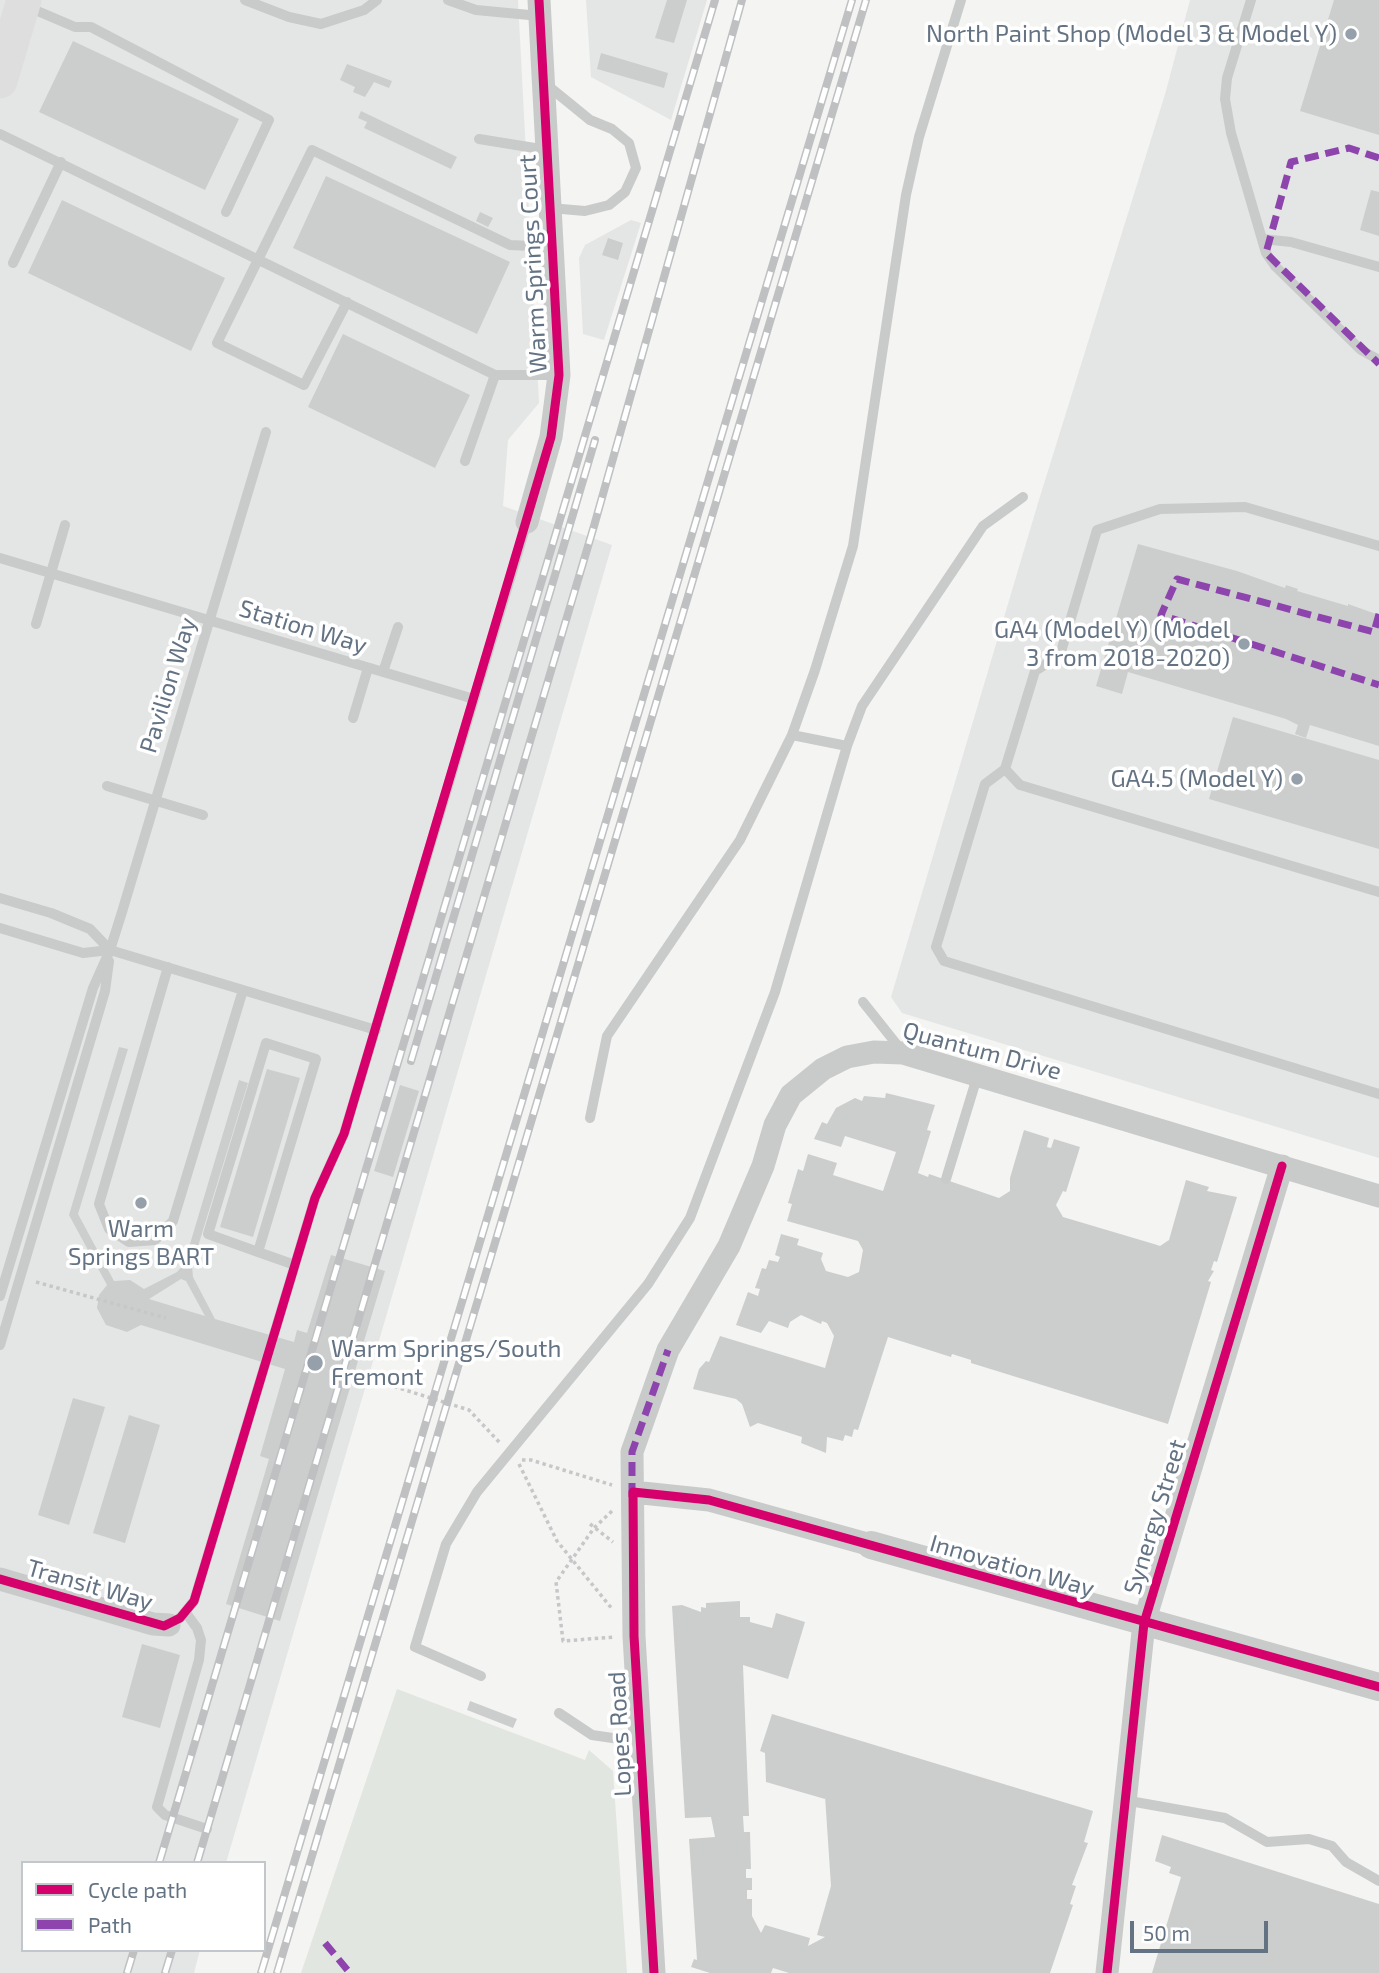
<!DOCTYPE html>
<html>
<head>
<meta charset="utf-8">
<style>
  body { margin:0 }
  #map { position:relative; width:1379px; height:1973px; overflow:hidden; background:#f4f4f2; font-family:"Exo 2",sans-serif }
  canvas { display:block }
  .legend { position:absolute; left:21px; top:1861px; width:245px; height:91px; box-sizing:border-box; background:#fff; border:2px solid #c1c7cd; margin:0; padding:9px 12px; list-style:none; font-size:21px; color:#647383 }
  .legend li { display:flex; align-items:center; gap:14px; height:35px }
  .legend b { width:35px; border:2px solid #c1c7cd }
  .scale { position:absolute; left:1130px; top:1921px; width:138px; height:32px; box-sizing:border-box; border:4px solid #647383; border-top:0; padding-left:9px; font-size:21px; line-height:24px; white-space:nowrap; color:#647383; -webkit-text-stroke:5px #fff; paint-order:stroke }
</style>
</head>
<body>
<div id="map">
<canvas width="1379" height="1973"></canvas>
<ul class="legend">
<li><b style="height:9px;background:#d6006c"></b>Cycle path</li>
<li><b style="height:9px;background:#8e44ad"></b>Path</li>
</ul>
<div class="scale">50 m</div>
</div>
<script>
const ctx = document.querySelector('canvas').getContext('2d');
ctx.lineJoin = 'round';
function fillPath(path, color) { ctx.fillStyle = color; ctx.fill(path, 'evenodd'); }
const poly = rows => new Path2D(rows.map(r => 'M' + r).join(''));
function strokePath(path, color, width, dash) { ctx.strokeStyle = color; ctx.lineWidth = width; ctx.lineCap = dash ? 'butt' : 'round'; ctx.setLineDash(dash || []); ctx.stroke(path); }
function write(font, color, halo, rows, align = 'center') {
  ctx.font = font + ' "Exo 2",sans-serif'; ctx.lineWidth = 7; ctx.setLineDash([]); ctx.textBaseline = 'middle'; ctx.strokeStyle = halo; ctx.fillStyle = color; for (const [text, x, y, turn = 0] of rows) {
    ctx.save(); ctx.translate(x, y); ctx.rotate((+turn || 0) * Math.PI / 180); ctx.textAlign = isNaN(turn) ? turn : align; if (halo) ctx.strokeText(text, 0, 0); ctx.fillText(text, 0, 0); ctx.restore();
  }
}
const built = poly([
  [0,0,518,0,539,403,508,440,503,506,612,545,226,1863,23,1863,23,1950,200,1950,194,1973,0,1973],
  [586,0,707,0,671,120,591,77],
  [1190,0,1379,0,1379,1158,902,1013,891,997,1038,503,1166,91],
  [631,220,641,223,604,340,583,334,579,258,585,245]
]);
const green = poly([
  [397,1689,585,1760,589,1750,613,1771,627,1973,301,1973]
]);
const building = poly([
  [667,0,687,0,674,43,655,38],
  [1334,0,1379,0,1379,135,1300,111],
  [73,41,239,119,205,190,39,112],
  [601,53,668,73,664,88,597,69],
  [347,64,392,81,389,88,374,82,365,97,353,92,355,87,340,80],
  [361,111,457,157,451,169,364,128,367,122,358,118],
  [326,176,510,262,477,334,293,248],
  [1371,190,1379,192,1379,236,1360,230],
  [62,200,225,278,191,351,28,273],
  [480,212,493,218,488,227,476,221],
  [608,238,623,243,618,260,602,255],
  [343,334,470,395,435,468,308,407],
  [1138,544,1237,571,1285,588,1286,585,1298,589,1297,591,1348,606,1348,604,1379,615,1379,746,1310,725,1306,738,1295,734,1298,725,1286,719,1128,672,1122,694,1096,686],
  [1233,717,1379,760,1379,849,1209,799],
  [119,1047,128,1049,78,1214,114,1281,130,1280,144,1289,177,1272,184,1264,239,1080,248,1083,192,1266,193,1277,215,1319,294,1342,297,1330,307,1333,331,1255,385,1271,280,1621,226,1604,269,1459,260,1456,285,1369,141,1325,127,1332,106,1325,97,1308,99,1295,107,1285,69,1215],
  [181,1279,186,1281,205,1316,149,1299],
  [267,1069,300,1078,253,1237,220,1227],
  [400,1085,419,1091,393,1177,374,1171],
  [886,1093,935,1105,927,1130,931,1131,918,1173,928,1177,929,1174,999,1198,1010,1191,1010,1178,1024,1130,1049,1138,1047,1147,1051,1148,1054,1139,1080,1147,1066,1192,1063,1191,1056,1205,1063,1217,1154,1244,1160,1246,1169,1240,1186,1180,1209,1187,1207,1191,1237,1197,1217,1262,1214,1261,1211,1270,1214,1271,1208,1281,1211,1282,1168,1424,971,1363,971,1360,952,1354,951,1357,888,1337,858,1430,854,1429,852,1437,845,1435,843,1441,827,1437,826,1453,801,1443,802,1437,758,1423,750,1427,742,1404,736,1399,693,1389,699,1369,706,1361,709,1362,720,1336,825,1368,834,1336,827,1323,822,1321,821,1324,801,1315,790,1322,788,1328,769,1321,761,1333,736,1325,748,1292,758,1296,760,1289,755,1288,762,1268,766,1269,769,1260,778,1262,780,1257,775,1255,781,1234,799,1239,797,1245,823,1253,821,1259,826,1271,848,1277,859,1272,863,1250,858,1241,787,1221,792,1204,788,1203,798,1169,803,1171,808,1154,837,1163,833,1175,883,1191,896,1152,845,1136,841,1147,814,1139,822,1122,827,1124,836,1108,855,1098,862,1101,864,1096,885,1098],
  [73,1398,105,1407,69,1525,38,1515],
  [129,1415,160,1425,125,1543,93,1533],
  [740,1601,740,1617,750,1617,750,1622,772,1628,776,1613,805,1622,788,1679,743,1665,749,1816,743,1816,744,1832,750,1832,751,1869,746,1869,746,1878,752,1878,752,1890,747,1890,747,1899,752,1899,752,1916,761,1933,765,1925,810,1938,808,1946,825,1937,817,1935,831,1886,825,1796,825,1799,766,1782,765,1753,760,1751,772,1714,1093,1811,1084,1842,1088,1843,1072,1885,1076,1886,1070,1904,1073,1905,1050,1973,789,1973,773,1968,771,1973,710,1973,691,1967,694,1959,697,1960,689,1839,715,1837,711,1817,685,1818,672,1606,682,1605,701,1612,701,1607,706,1608,706,1603],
  [142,1644,180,1655,160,1728,122,1717],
  [470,1701,517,1719,513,1728,467,1710],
  [1162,1835,1379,1904,1379,1973,1152,1973,1181,1877,1169,1873,1171,1867,1155,1861]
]);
const path = poly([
  [36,1282,166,1318],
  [354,1374,469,1410,500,1443],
  [522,1460,531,1460,612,1485],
  [519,1464,557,1541,613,1610],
  [612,1511,594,1528,556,1582,563,1641,615,1637],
  [590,1524,613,1542]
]);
const service = poly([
  [245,0,289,17,321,24,364,10,377,0],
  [448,0,476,10,540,16],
  [1251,0,1227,78,1225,99,1231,133,1266,253,1275,266,1361,350,1379,360],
  [28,7,75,27,91,27,269,120,226,212],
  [547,85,590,120,612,129,629,143,636,168,625,192,609,205,585,211,550,208],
  [0,134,495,375],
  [479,139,547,150],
  [1263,239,1291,242,1379,267],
  [13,263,61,162],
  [347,302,304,385,217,343,312,150,510,245,552,247],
  [465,461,495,375,559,375],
  [1379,546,1245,507,1160,509,1097,530,1060,655,1035,671,1005,769,985,784,936,947,944,961,1379,1094],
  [0,558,474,699],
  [36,624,65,525],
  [383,672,398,627],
  [353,718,368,668],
  [792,735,847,746],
  [1005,769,1020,785,1379,892],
  [107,786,203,815],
  [0,898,51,913,90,929,110,950],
  [0,928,83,953,110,950,376,1030],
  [168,967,99,1204,109,1229,129,1242,155,1240,173,1221,243,990],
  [863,1002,902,1051],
  [590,1118,607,1036,740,840,792,735,815,670,853,546,906,195,919,137,961,0],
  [946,1179,978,1074],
  [258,1252,316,1059,266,1043,208,1234,258,1252,295,1265],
  [0,1296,93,988,110,950,122,912,266,432],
  [0,1345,105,991,109,961],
  [186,1613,197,1628,201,1640,199,1660,157,1807,165,1815,207,1829],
  [169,1625,180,1618,194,1601,315,1198,344,1134,527,522],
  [481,1676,415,1647,446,1544,477,1492,648,1284,690,1218,775,992,847,746,862,706,983,526,1023,497],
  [559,1713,592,1735,640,1742],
  [1124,1800,1225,1818,1267,1842,1309,1839,1332,1846,1346,1862,1379,1881]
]);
const minor = poly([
  [527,522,551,437,559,375,539,0],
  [633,1492,709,1500,871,1545],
  [0,1579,153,1624,169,1625],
  [654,1973,634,1636,632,1452,668,1350,729,1246,763,1166,775,1125,791,1095,823,1069,847,1057,874,1052,903,1053,1379,1196],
  [1107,1973,1144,1623,1282,1166]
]);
const tertiary = poly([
  [871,1545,1379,1687]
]);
const primary = poly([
  [0,81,24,0]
]);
const rail = poly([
  [411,1061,595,440],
  [159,1863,715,0],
  [197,1863,594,526,742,0],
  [127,1973,134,1950],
  [165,1973,172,1950],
  [261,1973,852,0],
  [277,1973,866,0]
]);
const quiet = poly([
  [1379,158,1349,148,1291,162,1266,253,1379,364],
  [1379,614,1374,632,1177,579,1161,615,1379,685],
  [632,1497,632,1452,668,1350],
  [325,1943,350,1973]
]);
const cycleway = poly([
  [0,1579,164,1626,180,1618,194,1601,315,1198,344,1134,551,437,559,375,539,0],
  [654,1973,634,1636,633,1492,709,1500,1379,1687],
  [1107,1973,1144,1623,1282,1166]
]);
const markers = [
  [1351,34,7,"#96a0aa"],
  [1244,644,7,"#96a0aa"],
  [1297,779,7,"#96a0aa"],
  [141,1203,7,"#96a0aa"],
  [315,1363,9,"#96a0aa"]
];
const poiNames = [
  ["North Paint Shop (Model 3 & Model Y)",1337,34],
  ["GA4 (Model Y) (Model",1230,630],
  ["3 from 2018-2020)",1230,658],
  ["GA4.5 (Model Y)",1283,779],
  ["Warm",141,1229,"center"],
  ["Springs BART",141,1257,"center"],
  ["Warm Springs/South",331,1349,"left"],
  ["Fremont",331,1377,"left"]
];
const streetNames = [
  ["Warm Springs Court",533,264,-93],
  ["Station Way",303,627,17],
  ["Pavilion Way",168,685,-73],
  ["Quantum Drive",982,1051,15],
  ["Synergy Street",1155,1517,-73],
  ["Innovation Way",1012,1566,16],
  ["Transit Way",90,1585,16],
  ["Lopes Road",620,1734,-93]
];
fillPath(built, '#e4e6e5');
fillPath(green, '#e2e6e0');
fillPath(building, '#cccece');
strokePath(path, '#c6c7c8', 3.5, [3.5, 3.5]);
strokePath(service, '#c9caca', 10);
strokePath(minor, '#c9caca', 23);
strokePath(tertiary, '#c9caca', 28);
strokePath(primary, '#dedede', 35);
strokePath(rail, '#bec0c2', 8);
strokePath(rail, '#fff', 5, [16]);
strokePath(quiet, '#8e44ad', 7, [14, 7]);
strokePath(cycleway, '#d6006c', 9);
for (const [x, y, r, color] of markers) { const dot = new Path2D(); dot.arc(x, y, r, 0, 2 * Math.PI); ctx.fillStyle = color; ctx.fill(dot); strokePath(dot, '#fff', 2.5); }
write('24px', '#647383', '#fff', poiNames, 'right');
write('24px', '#647383', '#fff', streetNames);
</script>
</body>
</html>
